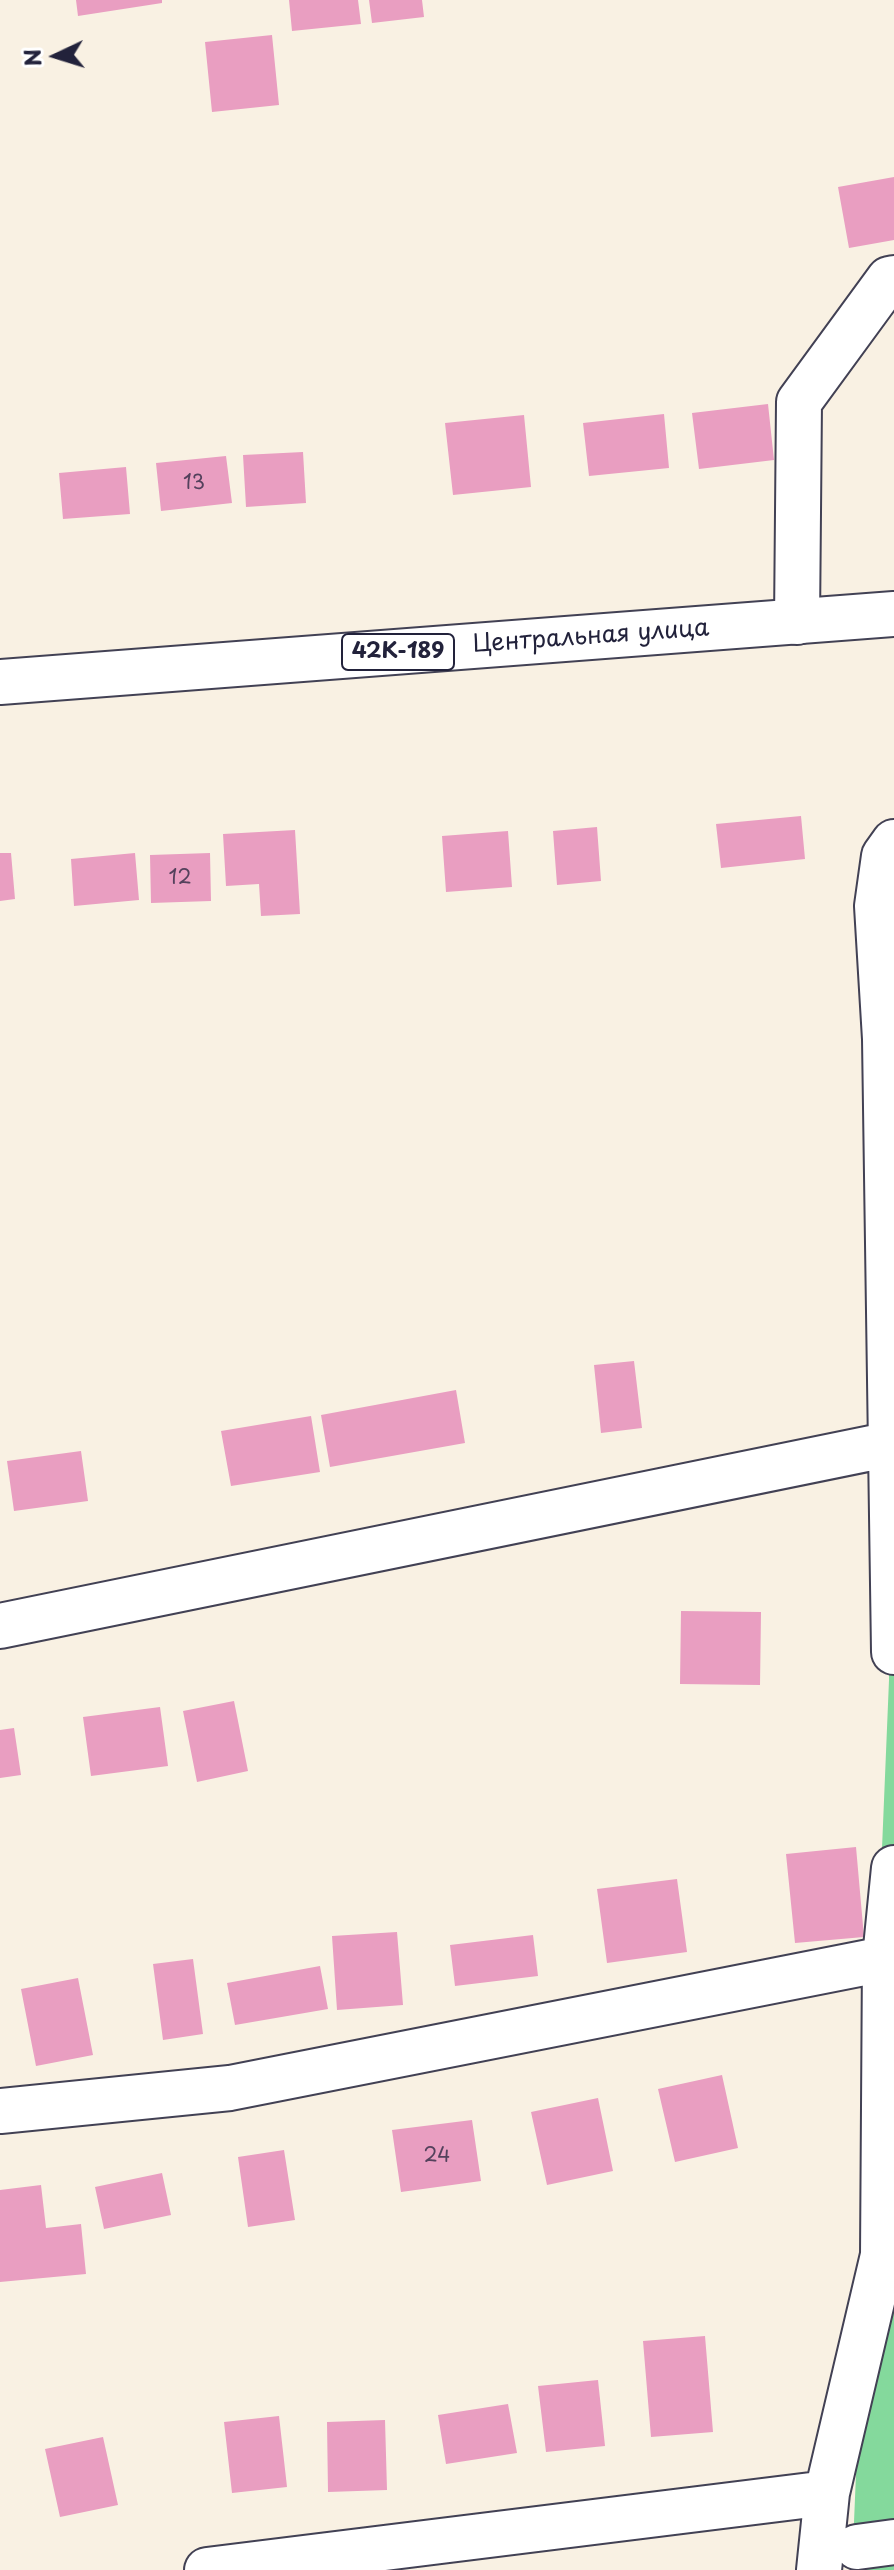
<!DOCTYPE html>
<html>
<head>
<meta charset="utf-8">
<style>
  body { margin:0 }
  #map { position:relative; width:894px; height:2570px; overflow:hidden; background:#f9f1e3; font-family:"Playpen Sans",sans-serif }
  canvas { display:block }
  .north { position:absolute; left:16px; top:16px; width:80px; height:80px; -webkit-text-stroke:6px #fff; paint-order:stroke; rotate:266deg; font-size:22px; font-weight:700; line-height:32px; text-align:center; color:#22223b }
  .north::after { content:''; display:block; margin:auto; width:28px; height:36px; background:#22223b; clip-path:polygon(50% 0,100% 100%,50% 72%,0 100%) }
</style>
</head>
<body>
<div id="map">
<canvas width="894" height="2570"></canvas>
<div class="north">N</div>
</div>
<script>
const ctx = document.querySelector('canvas').getContext('2d');
ctx.lineJoin = 'round';
function fillPath(path, color) { ctx.fillStyle = color; ctx.fill(path, 'evenodd'); }
const poly = rows => new Path2D(rows.map(r => 'M' + r).join(''));
function strokePath(path, color, width, dash) { ctx.strokeStyle = color; ctx.lineWidth = width; ctx.lineCap = dash ? 'butt' : 'round'; ctx.setLineDash(dash || []); ctx.stroke(path); }
function write(font, color, halo, rows, align = 'center') {
  ctx.font = font + ' "Playpen Sans",sans-serif'; ctx.lineWidth = 6; ctx.setLineDash([]); ctx.textBaseline = 'middle'; ctx.strokeStyle = halo; ctx.fillStyle = color; for (const [text, x, y, turn = 0] of rows) {
    ctx.save(); ctx.translate(x, y); ctx.rotate((+turn || 0) * Math.PI / 180); ctx.textAlign = isNaN(turn) ? turn : align; if (halo) ctx.strokeText(text, 0, 0); ctx.fillText(text, 0, 0); ctx.restore();
  }
}
const green = poly([
  [894,1013,894,2570,852,2570,889,1680,889,1281]
]);
const building = poly([
  [76,0,162,0,162,3,78,16],
  [289,0,358,0,361,24,292,31],
  [369,0,422,0,424,17,372,23],
  [272,35,279,105,212,112,205,42],
  [894,177,894,240,849,248,838,187],
  [768,404,774,460,699,469,692,413],
  [664,414,669,468,589,476,583,423],
  [524,415,531,487,453,495,445,423],
  [303,452,306,503,246,507,243,455],
  [226,456,232,503,161,511,156,463],
  [126,467,130,514,63,519,59,473],
  [801,816,805,859,721,868,716,824],
  [597,827,601,881,557,885,553,831],
  [295,830,300,914,261,916,259,884,226,886,223,834],
  [508,831,512,887,446,892,442,836],
  [0,853,11,853,15,899,0,901],
  [135,853,139,900,74,906,71,859],
  [210,853,211,901,151,903,150,855],
  [634,1361,642,1428,601,1433,594,1365],
  [456,1390,465,1443,330,1467,321,1415],
  [311,1416,320,1472,231,1486,221,1431],
  [81,1451,88,1501,14,1511,7,1461],
  [681,1611,761,1612,760,1685,680,1684],
  [234,1701,248,1771,197,1782,183,1711],
  [160,1707,168,1766,91,1776,83,1717],
  [14,1728,21,1775,0,1778,0,1730],
  [856,1847,864,1937,795,1943,786,1854],
  [677,1879,687,1952,607,1963,597,1889],
  [397,1932,403,2005,337,2010,332,1936],
  [533,1935,538,1976,455,1986,450,1945],
  [193,1959,203,2034,163,2040,153,1964],
  [320,1966,328,2009,235,2025,227,1983],
  [78,1978,93,2055,36,2066,21,1989],
  [722,2075,738,2148,675,2162,658,2089],
  [598,2098,613,2171,547,2185,531,2112],
  [472,2120,481,2181,401,2192,392,2130],
  [284,2150,295,2220,248,2227,238,2157],
  [162,2173,171,2215,104,2229,95,2187],
  [41,2185,46,2228,81,2224,86,2274,0,2282,0,2190],
  [705,2336,713,2432,651,2437,643,2341],
  [598,2380,605,2446,546,2452,538,2386],
  [508,2404,517,2453,446,2464,438,2415],
  [279,2416,287,2487,232,2493,224,2422],
  [385,2420,387,2490,328,2492,327,2422],
  [103,2437,118,2505,60,2517,45,2449]
]);
const minor = poly([
  [797,622,799,402,889,279,894,278],
  [894,842,884,856,877,906,885,1039,894,1652],
  [0,1626,891,1444],
  [0,2111,230,2088,894,1957],
  [857,2547,894,2542],
  [207,2570,827,2493,883,2255,885,1958,894,1868],
  [819,2570,827,2493]
]);
const major = poly([
  [0,682,894,614]
]);
const numberNames = [
  ["13",194,483],
  ["12",180,878],
  ["24",437,2156]
];
const shields = [
  [398,652,112]
];
const shieldNames = [
  ["42К-189",398,652]
];
const streetNames = [
  ["Центральная улица",591,637,-4]
];
fillPath(green, '#84d99c');
fillPath(building, '#e99ec1');
strokePath(minor, '#424154', 48);
strokePath(major, '#424154', 48);
strokePath(minor, '#fff', 44);
strokePath(major, '#fff', 44);
write('20px', '#54415c', null, numberNames);
for (const [x, y, w] of shields) { const box = new Path2D(); box.roundRect(x - w / 2, y - 18, w, 36, 6); ctx.fillStyle = '#fff'; ctx.fill(box); strokePath(box, '#22223b', 2); }
write('bold 22px', '#22223b', null, shieldNames);
write('24px', '#22223b', '#fff', streetNames);
</script>
</body>
</html>
